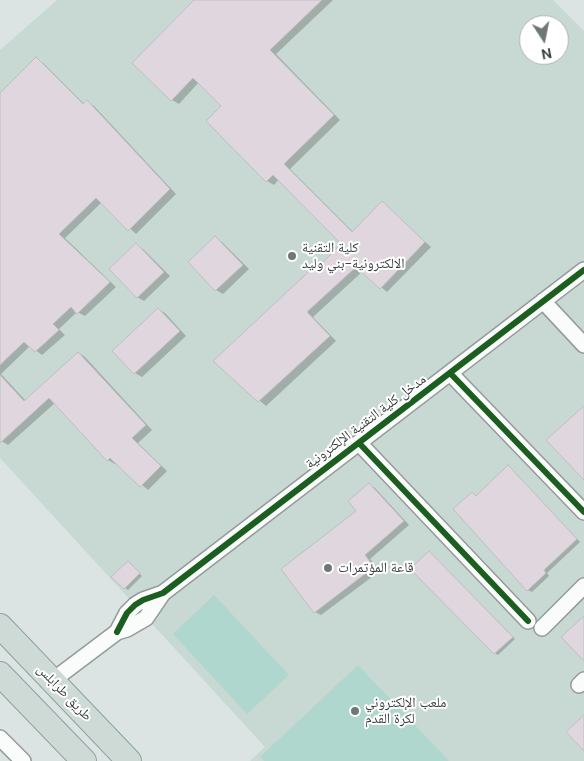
<!DOCTYPE html>
<html>
<head>
<meta charset="utf-8">
<style>
  body { margin:0 }
  #map { position:relative; width:584px; height:761px; overflow:hidden; background:#dbe4e2; font-family:"DM Sans",sans-serif }
  canvas { display:block }
  .north { position:absolute; left:519px; top:15px; width:50px; height:50px; box-sizing:border-box; background:#fff; border:1px solid #afb2b1; border-radius:50%; rotate:169deg; font-size:14px; font-weight:700; line-height:20px; text-align:center; color:#373e3c }
  .north::after { content:''; display:block; margin:auto; width:18px; height:22px; background:#707876; clip-path:polygon(50% 0,100% 100%,50% 72%,0 100%) }
</style>
</head>
<body>
<div id="map">
<canvas width="584" height="761"></canvas>
<div class="north">N</div>
</div>
<script>
const ctx = document.querySelector('canvas').getContext('2d');
ctx.lineJoin = 'round';
function fillPath(path, color) { ctx.fillStyle = color; ctx.fill(path, 'evenodd'); }
const poly = rows => new Path2D(rows.map(r => 'M' + r).join(''));
function strokePath(path, color, width, dash) { ctx.strokeStyle = color; ctx.lineWidth = width; ctx.lineCap = dash ? 'butt' : 'round'; ctx.setLineDash(dash || []); ctx.stroke(path); }
function write(font, color, halo, rows, align = 'center') {
  ctx.font = font + ' "DM Sans","Noto Naskh Arabic",sans-serif'; ctx.lineWidth = 4; ctx.setLineDash([]); ctx.textBaseline = 'middle'; ctx.strokeStyle = halo; ctx.fillStyle = color; for (const [text, x, y, turn = 0] of rows) {
    ctx.save(); ctx.translate(x, y); ctx.rotate((+turn || 0) * Math.PI / 180); ctx.textAlign = isNaN(turn) ? turn : align; if (halo) ctx.strokeText(text, 0, 0); ctx.fillText(text, 0, 0); ctx.restore();
  }
}
const built = poly([
  [57,0,553,0,584,31,584,761,250,761,265,747,0,458,0,50],
  [529,25,559,25,559,55,529,55]
]);
const green = poly([
  [214,595,289,675,247,714,173,634],
  [358,665,449,761,264,761,260,757]
]);
const shadow = poly([
  [196,0,333,0,276,54,340,120,290,169,353,232,382,203,431,247,387,292,363,271,313,317,336,341,266,406,215,361,322,265,343,244,279,179,274,185,267,181,223,106,199,82,179,104,172,100],
  [36,59,43,63,84,104,87,102,94,106,176,194,136,234,102,202,65,238,116,287,85,316,77,312,59,329,65,335,42,355,30,346,1,374,26,401,79,353,85,357,152,430,138,443,167,471,148,490,117,463,115,464,108,460,55,403,8,445,0,440,0,95],
  [215,238,222,242,249,269,223,294,216,290,189,262],
  [136,245,143,249,170,276,144,301,137,297],
  [158,309,165,313,186,336,142,377,135,373],
  [508,467,580,542,547,573,549,576,532,592,528,590,472,493,477,496],
  [369,484,375,488,409,525,370,559,380,571,321,615,315,612],
  [432,555,515,639,498,655,495,653],
  [131,565,142,576,128,590,125,588]
]);
const building = poly([
  [194,0,322,0,270,50,334,115,284,164,352,232,382,201,425,242,380,289,356,267,307,312,330,336,258,402,213,361,319,262,321,264,341,244,273,175,266,182,206,121,221,106,193,78,171,101,132,63,194,0],
  [36,57,83,104,87,100,170,189,128,231,96,198,59,234,110,282,77,314,71,307,53,324,59,330,35,352,24,342,0,365,0,93,36,57],
  [215,236,243,265,215,291,188,262,215,236],
  [136,243,164,272,137,298,109,269,136,243],
  [158,308,180,331,134,374,112,351,158,308],
  [78,352,146,425,132,438,161,466,140,487,110,458,107,461,49,398,0,443,0,375,24,401,78,352],
  [584,406,584,480,546,440,584,406],
  [508,465,577,539,544,570,546,573,527,591,453,509,472,492,476,496,508,465],
  [369,483,404,521,365,555,374,567,314,613,281,569,356,511,348,501,369,483],
  [429,551,513,637,494,654,410,569,429,551],
  [128,561,140,573,124,589,111,577,128,561],
  [584,616,584,661,561,637,584,616],
  [584,715,584,751,566,732,584,715]
]);
const minor = poly([
  [543,301,584,345],
  [450,373,584,512],
  [359,443,528,621],
  [542,628,584,586],
  [117,632,127,613,135,605,143,600,163,593,584,270],
  [52,681,117,632,127,629,146,618,163,593],
  [579,685,584,680],
  [0,738,23,761]
]);
const trunk = poly([
  [0,626,129,761],
  [0,674,84,761]
]);
const cycleway = poly([
  [450,373,584,512],
  [359,443,528,621],
  [117,632,127,613,135,605,143,600,163,593,584,270]
]);
const markers = [
  [292,256,5,"#707876"],
  [328,568,5,"#707876"],
  [355,711,5,"#707876"]
];
const poiNames = [
  ["كلية التقنية",302,248],
  ["الالكترونية-بني وليد",302,264],
  ["قاعة المؤتمرات",338,568],
  ["ملعب الإلكتروني",365,703],
  ["لكرة القدم",365,719]
];
const streetNames = [
  ["مدخل كلية التقنية الإلكترونية",366,422,-37],
  ["طريق طرابلس",64,693,46]
];
fillPath(built, '#c8d9d4');
fillPath(green, '#afd7cd');
fillPath(shadow, '#0003');
fillPath(building, '#e0d7de');
strokePath(building, '#bec0c0', 1);
strokePath(minor, '#949b99', 18);
strokePath(trunk, '#8ea19d', 26);
strokePath(minor, '#fafbfb', 15);
strokePath(trunk, '#cddad6', 24);
strokePath(cycleway, '#1b5e20', 6);
for (const [x, y, r, color] of markers) { const dot = new Path2D(); dot.arc(x, y, r, 0, 2 * Math.PI); ctx.fillStyle = color; ctx.fill(dot); strokePath(dot, '#fff', 2); }
write('14px', '#373e3c', '#fff', poiNames, 'left');
write('14px', '#373e3c', '#fff', streetNames);
</script>
</body>
</html>
